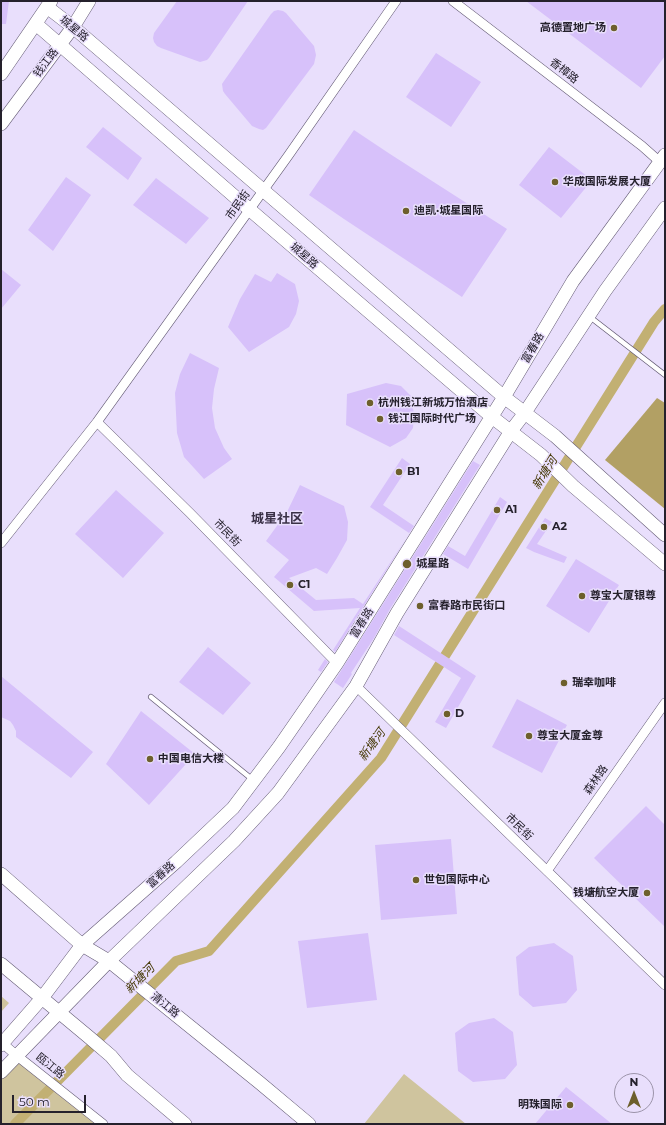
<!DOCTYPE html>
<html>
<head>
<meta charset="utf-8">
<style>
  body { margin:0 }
  #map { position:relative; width:666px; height:1125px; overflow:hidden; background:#e9dffc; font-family:Montserrat,sans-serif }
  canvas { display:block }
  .frame { position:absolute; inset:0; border:2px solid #25212c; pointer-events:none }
  .north { position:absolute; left:614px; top:1073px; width:40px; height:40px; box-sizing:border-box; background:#e9dffc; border:1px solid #9b93a9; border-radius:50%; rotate:0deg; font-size:11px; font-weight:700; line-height:16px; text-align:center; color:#25212c }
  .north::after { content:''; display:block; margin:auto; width:14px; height:18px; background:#6d5f2c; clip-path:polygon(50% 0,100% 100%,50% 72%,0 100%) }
  .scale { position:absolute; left:12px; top:1095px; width:74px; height:18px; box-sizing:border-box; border:2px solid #25212c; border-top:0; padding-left:5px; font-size:12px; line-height:14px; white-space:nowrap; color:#25212c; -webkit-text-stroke:3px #e9dffc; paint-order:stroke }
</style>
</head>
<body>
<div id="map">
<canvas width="666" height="1125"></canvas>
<div class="frame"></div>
<div class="north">N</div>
<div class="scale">50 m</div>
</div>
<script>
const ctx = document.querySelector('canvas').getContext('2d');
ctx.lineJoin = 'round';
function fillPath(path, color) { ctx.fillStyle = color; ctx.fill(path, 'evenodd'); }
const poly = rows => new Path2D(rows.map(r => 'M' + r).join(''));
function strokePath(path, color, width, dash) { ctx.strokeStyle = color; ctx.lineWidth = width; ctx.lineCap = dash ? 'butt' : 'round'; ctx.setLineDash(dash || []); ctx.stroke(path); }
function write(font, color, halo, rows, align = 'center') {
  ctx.font = font + ' Montserrat,"Noto Sans SC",sans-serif'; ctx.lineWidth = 3; ctx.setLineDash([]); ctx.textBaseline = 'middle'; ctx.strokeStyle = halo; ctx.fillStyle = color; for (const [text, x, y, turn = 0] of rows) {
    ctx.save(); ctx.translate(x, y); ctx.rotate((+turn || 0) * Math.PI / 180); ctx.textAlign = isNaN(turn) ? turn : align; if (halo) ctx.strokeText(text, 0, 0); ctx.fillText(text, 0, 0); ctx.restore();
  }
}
const green = poly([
  [1,996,9,1003,1,1012],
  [18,1062,96,1124,1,1124,1,1080],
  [404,1074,466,1124,364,1124]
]);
const forest = poly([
  [657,398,665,403,665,509,605,460]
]);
const canal = poly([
  [15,1124,176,961,209,951,381,758,654,322,665,309]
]);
const building = poly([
  [1,1,9,1,6,24,1,24],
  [177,1,248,1,209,58,207,60,200,62,161,48,157,46,154,42,153,38,154,33],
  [526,1,665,1,665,56,641,88],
  [278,10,283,11,286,13,314,46,316,55,314,64,266,128,263,130,259,129,252,126,225,94,223,91,222,84,224,81,271,14,274,11],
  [436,53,481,82,451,127,406,97],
  [103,127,142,158,128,180,86,147],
  [354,130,390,154,507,229,462,297,344,219,309,195],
  [549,147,592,180,561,218,519,185],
  [66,177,91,195,53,251,28,230],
  [156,178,209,218,186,244,133,205],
  [1,269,21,285,1,309],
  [277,273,295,284,299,301,296,314,289,327,249,352,228,327,240,299,255,274,271,282],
  [190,353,219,368,214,389,212,408,215,428,224,448,232,459,204,479,184,457,177,433,175,393,180,374],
  [386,383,401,386,411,396,414,414,413,428,406,438,390,447,346,425,347,394],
  [402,458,410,464,383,505,414,526,409,533,370,507],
  [473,461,480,465,390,609,374,638,351,673,352,674,343,688,334,682],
  [300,485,344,506,348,522,347,540,337,558,327,574,316,568,289,578,316,600,354,598,363,604,405,540,335,652,333,650,360,608,314,611,274,577,289,560,266,541,287,512],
  [116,490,164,533,123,578,75,534],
  [500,497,507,502,468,569,443,554,448,546,465,556],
  [545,518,552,522,537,544,567,557,564,563,534,552,526,548],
  [576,559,619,585,589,633,546,606],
  [399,626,476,676,446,728,435,722,461,678,394,635],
  [208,647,251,683,223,715,179,682],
  [325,659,328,662,321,672,318,670],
  [1,676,93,752,71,778,16,737,16,731,13,725,10,721,1,717],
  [517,699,567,725,542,773,492,747],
  [141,711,195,754,149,805,106,764],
  [646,806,665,825,665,927,594,858],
  [451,839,457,914,381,920,375,845],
  [368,933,377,1000,307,1008,298,941],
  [554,943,573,956,577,990,566,1003,533,1007,519,995,516,957,529,947],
  [494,1018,513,1032,517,1065,505,1079,473,1082,458,1071,455,1033,469,1023],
  [566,1087,612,1124,535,1124]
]);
const lane = poly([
  [590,317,665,375],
  [151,697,253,780]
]);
const street = poly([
  [453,1,642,146,660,162],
  [97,422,190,513,337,663],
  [1,543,97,422,288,156,396,1],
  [356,686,665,985],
  [547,871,665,703],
  [1,1042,16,1055,103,1124]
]);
const secondary = poly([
  [47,7,73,27,504,397,555,436,665,535],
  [36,24,249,209,492,417,541,455,573,486,665,564],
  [1,74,51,1],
  [1,124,73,27,89,1],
  [1,874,82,945,109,961,260,1083,309,1124],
  [1,964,90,1038,111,1056,127,1075,185,1124],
  [1,1045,42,998,82,945,176,862,233,808,279,747,337,663,504,397,573,281,665,155],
  [1,1072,109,961,234,841,278,793,356,686,397,613,511,431,524,414,605,291,665,208]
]);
const markers = [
  [614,28,4,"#6d5f2c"],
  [555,182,4,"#6d5f2c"],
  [406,211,4,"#6d5f2c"],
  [370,403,4,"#6d5f2c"],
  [380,419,4,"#6d5f2c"],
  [399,472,4,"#6d5f2c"],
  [497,510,4,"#6d5f2c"],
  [544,527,4,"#6d5f2c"],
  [407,564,5,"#6d5f2c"],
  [290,585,4,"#6d5f2c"],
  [582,596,4,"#6d5f2c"],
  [420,606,4,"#6d5f2c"],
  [564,683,4,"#6d5f2c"],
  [447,714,4,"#6d5f2c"],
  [529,736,4,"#6d5f2c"],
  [150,759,4,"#6d5f2c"],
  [416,880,4,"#6d5f2c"],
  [647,893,4,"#6d5f2c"],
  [570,1105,4,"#6d5f2c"]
];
const poiNames = [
  ["高德置地广场",606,28,"right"],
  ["华成国际发展大厦",563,182],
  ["迪凯·城星国际",414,211],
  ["杭州钱江新城万怡酒店",378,403],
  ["钱江国际时代广场",388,419],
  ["B1",407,472],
  ["A1",505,510],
  ["A2",552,527],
  ["城星路",416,564],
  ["C1",298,585],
  ["尊宝大厦银尊",590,596],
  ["富春路市民街口",428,606],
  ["瑞幸咖啡",572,683],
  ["D",455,714],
  ["尊宝大厦金尊",537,736],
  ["中国电信大楼",158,759],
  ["世包国际中心",424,880],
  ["钱塘航空大厦",639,893,"right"],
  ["明珠国际",562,1105,"right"]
];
const streetNames = [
  ["城星路",74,29,40],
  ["钱江路",46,63,-53],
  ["香樟路",564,71,38],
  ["市民街",238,205,-54],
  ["城星路",304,256,41],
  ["富春路",533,348,-60],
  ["市民街",227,533,46],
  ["富春路",362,623,-58],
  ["森林路",596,780,-55],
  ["市民街",519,827,44],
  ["富春路",161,875,-42],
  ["清江路",165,1005,39],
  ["瓯江路",50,1066,39]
];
const waterNames = [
  ["新塘河",545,473,-58],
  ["新塘河",372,745,-54],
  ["新塘河",140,979,-45]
];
const quarterNames = [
  ["城星社区",277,519]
];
fillPath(green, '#cfc49e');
fillPath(forest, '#b2a064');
strokePath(canal, '#c2b073', 10);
fillPath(building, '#d7c1fa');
strokePath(lane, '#655c75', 6);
strokePath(street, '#655c75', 10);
strokePath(secondary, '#655c75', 14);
strokePath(lane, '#fff', 4.5);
strokePath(street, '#fff', 9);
strokePath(secondary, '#fff', 13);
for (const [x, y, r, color] of markers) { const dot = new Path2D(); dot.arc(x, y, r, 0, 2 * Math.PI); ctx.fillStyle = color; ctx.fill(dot); strokePath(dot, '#e9dffc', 1.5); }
write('bold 11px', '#25212c', '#e9dffc', poiNames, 'left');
write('11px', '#25212c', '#e9dffc', streetNames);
write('italic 12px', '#463906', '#e9dffc', waterNames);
write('bold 13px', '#3a3147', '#e9dffc', quarterNames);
</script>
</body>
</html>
